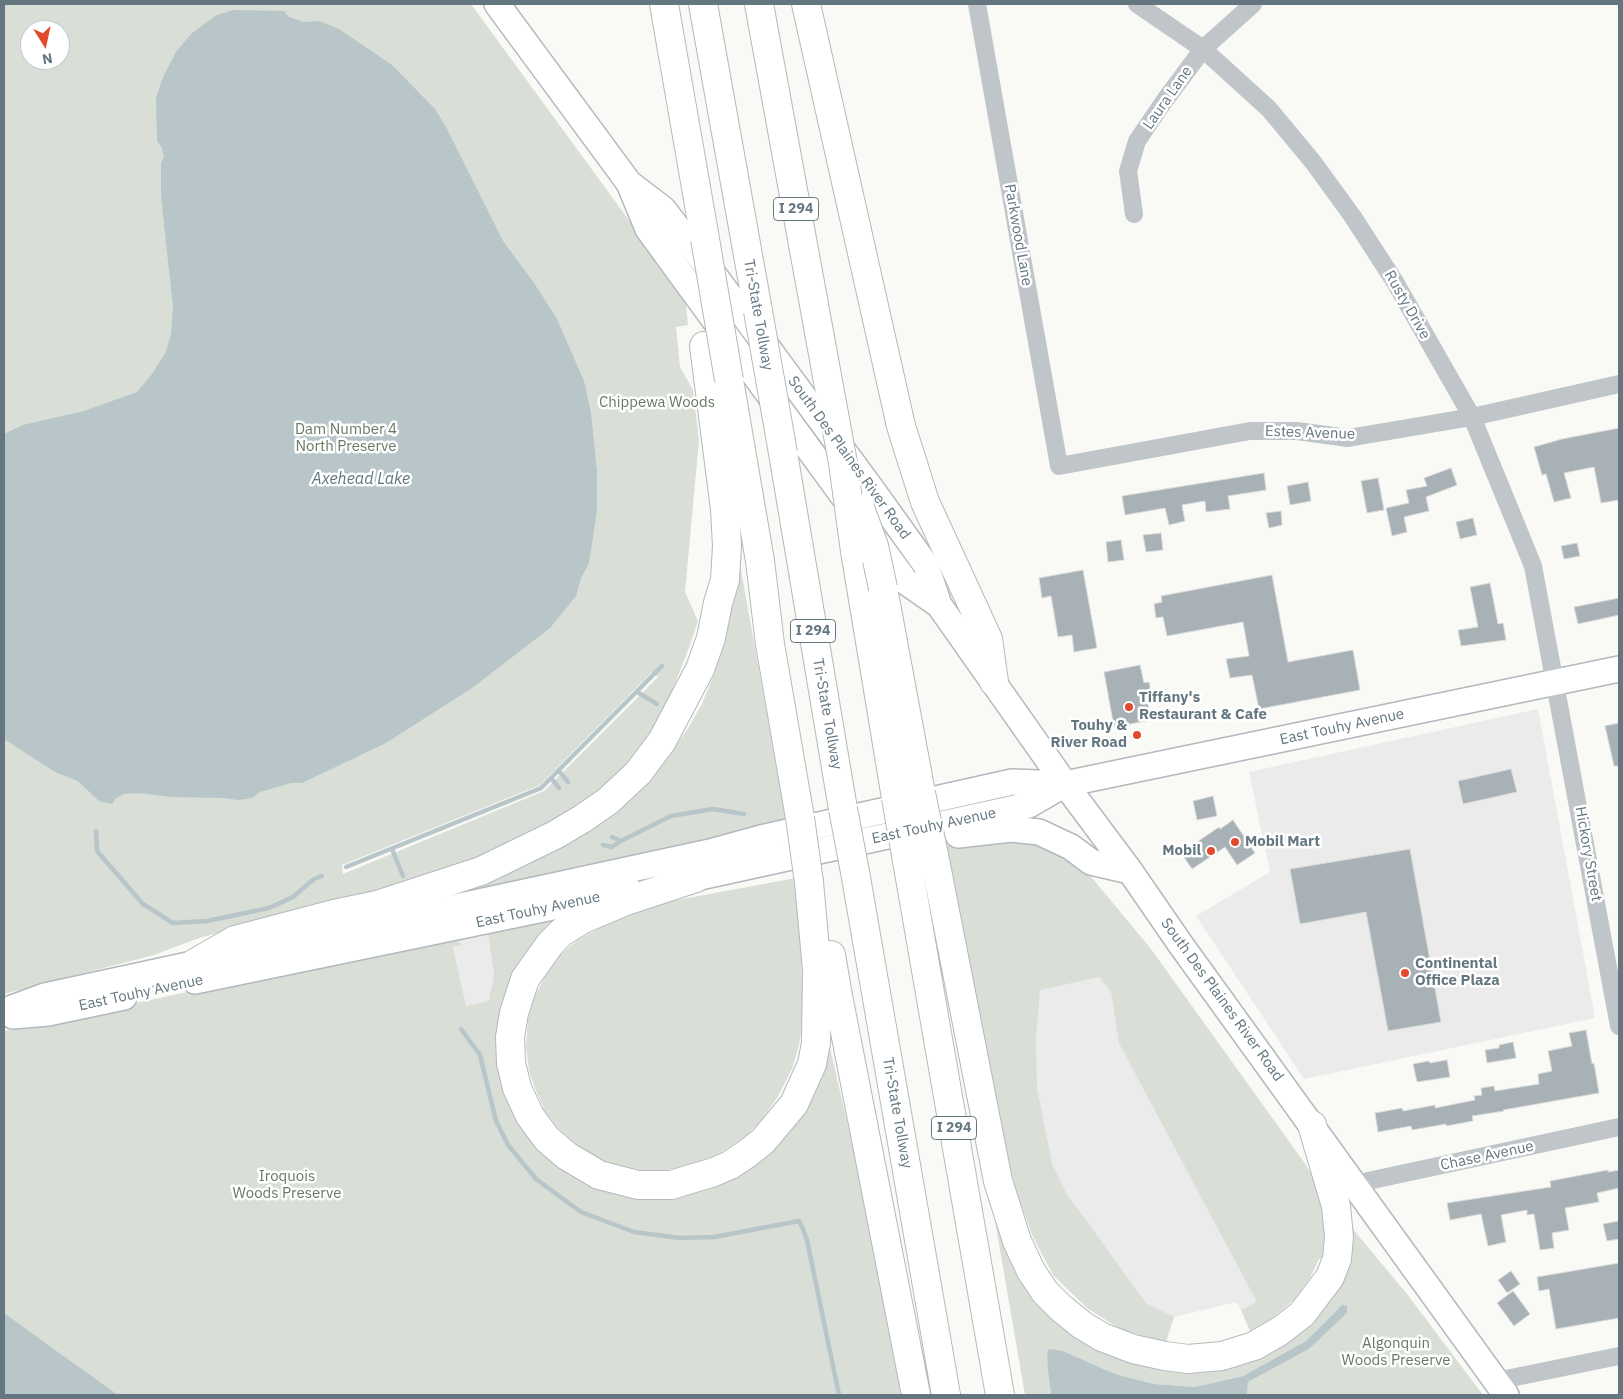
<!DOCTYPE html>
<html>
<head>
<meta charset="utf-8">
<style>
  body { margin:0 }
  #map { position:relative; width:1623px; height:1399px; overflow:hidden; background:#f9f9f6; font-family:"IBM Plex Sans",sans-serif }
  canvas { display:block }
  .frame { position:absolute; inset:0; border:5px solid #647781; pointer-events:none }
  .north { position:absolute; left:20px; top:20px; width:50px; height:50px; box-sizing:border-box; background:#fff; border:1px solid #c1c9cd; border-radius:50%; rotate:170deg; font-size:14px; font-weight:700; line-height:20px; text-align:center; color:#647781 }
  .north::after { content:''; display:block; margin:auto; width:18px; height:22px; background:#e3492d; clip-path:polygon(50% 0,100% 100%,50% 72%,0 100%) }
</style>
</head>
<body>
<div id="map">
<canvas width="1623" height="1399"></canvas>
<div class="frame"></div>
<div class="north">N</div>
</div>
<script>
const ctx = document.querySelector('canvas').getContext('2d');
ctx.lineJoin = 'round';
function fillPath(path, color) { ctx.fillStyle = color; ctx.fill(path, 'evenodd'); }
const poly = rows => new Path2D(rows.map(r => 'M' + r).join(''));
function strokePath(path, color, width, dash) { ctx.strokeStyle = color; ctx.lineWidth = width; ctx.lineCap = dash ? 'butt' : 'round'; ctx.setLineDash(dash || []); ctx.stroke(path); }
function write(font, color, halo, rows, align = 'center') {
  ctx.font = font + ' "IBM Plex Sans",sans-serif'; ctx.lineWidth = 5; ctx.setLineDash([]); ctx.textBaseline = 'middle'; ctx.strokeStyle = halo; ctx.fillStyle = color; for (const [text, x, y, turn = 0] of rows) {
    ctx.save(); ctx.translate(x, y); ctx.rotate((+turn || 0) * Math.PI / 180); ctx.textAlign = isNaN(turn) ? turn : align; if (halo) ctx.strokeText(text, 0, 0); ctx.fillText(text, 0, 0); ctx.restore();
  }
}
const built = poly([
  [1538,709,1595,1018,1304,1079,1196,916,1270,872,1249,772],
  [1038,861,1285,1290,1241,1310,1236,1302,1174,1317,1091,1276,1035,1179],
  [487,929,494,973,489,1001,466,1006,451,936]
]);
const green = poly([
  [4,4,471,4,685,297,688,325,676,327,680,367,693,390,699,440,685,592,698,621,690,645,671,694,656,723,640,749,622,770,600,789,565,815,473,860,411,882,199,938,154,955,4,994],
  [30,30,60,30,60,60,30,60],
  [652,672,658,677,544,791,343,874,342,865,540,785],
  [736,565,740,565,787,824,466,894,465,888,643,784,667,757,687,730,702,704,714,674,725,642,732,607],
  [998,837,1047,844,1083,867,1151,949,1306,1165,1318,1186,1325,1203,1330,1254,1319,1259,1310,1278,1294,1300,1271,1319,1257,1328,1250,1331,1241,1310,1257,1302,1119,1043,1111,992,1099,977,1040,990,1036,1038,1037,1088,1052,1164,1066,1193,1146,1303,1174,1317,1166,1342,1122,1330,1087,1308,1053,1275,1033,1237,1017,1193,1005,1148,945,846,976,839],
  [796,878,800,916,803,1019,799,1045,792,1069,777,1098,761,1120,745,1137,723,1151,702,1161,683,1167,663,1171,642,1170,620,1166,599,1159,577,1145,558,1128,544,1109,536,1091,529,1071,526,1046,528,1019,534,998,545,976,560,955,578,940,634,908],
  [549,916,552,929,502,1064,602,1187,742,1170,827,1035,865,1200,902,1395,4,1395,4,1031,451,936,463,945,453,947,466,1006,489,1001,494,973,487,929],
  [998,1214,1079,1336,1263,1355,1346,1229,1352,1228,1407,1294,1483,1395,1247,1395,1248,1382,1309,1349,1347,1313,1338,1309,1306,1341,1243,1376,1195,1387,1154,1384,1115,1374,1063,1351,1047,1353,1051,1395,1025,1395,994,1215]
]);
const water = poly([
  [233,10,284,11,289,17,304,22,319,21,339,29,392,65,435,109,446,127,503,241,534,283,557,319,584,381,591,413,597,472,597,510,589,563,581,578,576,596,550,628,472,688,386,743,302,783,291,783,260,792,252,798,239,800,222,798,172,797,139,793,124,794,116,798,112,804,99,801,78,781,55,772,4,739,4,434,23,425,84,411,137,392,152,374,166,352,171,334,173,307,161,196,161,163,164,157,162,148,157,141,156,98,163,77,176,52,191,34,215,16],
  [1342,1305,1347,1306,1347,1313,1309,1349,1248,1382,1247,1395,1051,1395,1048,1370,1047,1353,1049,1349,1063,1351,1115,1374,1154,1384,1195,1387,1243,1376,1306,1341],
  [4,1313,55,1350,118,1395,4,1395]
]);
const stream = poly([
  [637,692,657,704],
  [559,771,568,782],
  [551,778,559,788],
  [96,831,97,851,143,904,173,923,207,921,269,908,293,897,314,879,322,876],
  [612,837,621,841,671,816,713,809,744,814],
  [603,845,612,847,621,841],
  [392,849,403,876],
  [346,867,541,788,662,666],
  [461,1029,480,1055,496,1121,508,1145,536,1179,581,1212,634,1232,680,1238,714,1237,799,1221,803,1229,807,1240,839,1395]
]);
const building = poly([
  [1619,428,1619,500,1601,503,1594,467,1564,473,1571,498,1554,502,1546,474,1542,475,1534,447,1562,439,1619,428],
  [1451,468,1457,485,1426,497,1429,511,1404,517,1407,532,1392,536,1386,508,1409,503,1406,490,1427,486,1424,478,1451,468],
  [1264,473,1266,490,1228,496,1230,509,1206,512,1205,501,1182,505,1185,521,1169,525,1165,508,1125,515,1122,496,1264,473],
  [1378,478,1384,510,1367,513,1361,481,1378,478],
  [1308,482,1311,501,1290,505,1287,486,1308,482],
  [1281,511,1282,525,1269,528,1266,513,1281,511],
  [1473,518,1477,535,1460,539,1456,522,1473,518],
  [1161,533,1163,550,1146,552,1143,535,1161,533],
  [1121,540,1124,560,1108,562,1106,542,1121,540],
  [1577,543,1580,556,1564,559,1561,546,1577,543],
  [1083,570,1097,648,1074,652,1072,635,1058,637,1051,596,1042,598,1039,578,1083,570],
  [1272,575,1288,662,1353,650,1360,690,1259,709,1252,675,1230,678,1226,659,1249,656,1243,622,1167,636,1163,617,1156,618,1154,604,1162,602,1161,596,1272,575],
  [1490,583,1498,624,1503,623,1506,640,1461,646,1458,630,1478,627,1470,587,1490,583],
  [1619,598,1619,615,1578,624,1574,607,1619,598],
  [1140,665,1144,683,1149,682,1151,693,1146,694,1151,720,1114,727,1104,672,1140,665],
  [1619,723,1619,766,1614,766,1605,726,1619,723],
  [1511,769,1517,792,1463,804,1458,781,1511,769],
  [1213,796,1217,816,1197,820,1193,801,1213,796],
  [1233,820,1255,853,1237,865,1225,847,1192,869,1181,853,1219,827,1220,829,1233,820],
  [1410,849,1441,1022,1388,1031,1366,912,1300,924,1290,869,1410,849],
  [1586,1030,1592,1064,1594,1063,1599,1093,1503,1110,1504,1111,1472,1116,1473,1121,1446,1126,1446,1124,1412,1130,1411,1126,1378,1132,1375,1113,1402,1108,1403,1111,1435,1105,1435,1108,1475,1100,1474,1096,1482,1095,1481,1088,1494,1086,1495,1091,1539,1084,1538,1074,1552,1071,1548,1051,1572,1046,1569,1033,1586,1030],
  [1513,1042,1516,1058,1487,1063,1485,1050,1499,1048,1499,1045,1513,1042],
  [1447,1060,1450,1077,1417,1082,1413,1064,1429,1061,1430,1063,1447,1060],
  [1608,1170,1608,1172,1619,1170,1619,1188,1597,1193,1599,1202,1565,1208,1569,1230,1552,1233,1554,1248,1540,1250,1534,1214,1527,1215,1527,1210,1501,1215,1506,1242,1488,1246,1481,1214,1450,1220,1447,1203,1551,1187,1550,1181,1608,1170],
  [1619,1221,1619,1239,1607,1241,1603,1224,1619,1221],
  [1619,1263,1619,1318,1556,1329,1549,1289,1539,1291,1537,1277,1619,1263],
  [1511,1271,1520,1284,1507,1293,1498,1280,1511,1271],
  [1513,1291,1530,1314,1514,1326,1497,1303,1513,1291]
]);
const minor = poly([
  [977,4,1059,466,1250,431,1297,431,1348,438,1472,417,1619,384],
  [1137,4,1203,49,1269,109,1313,162,1353,217,1395,282,1472,417,1533,566,1619,1026],
  [1134,214,1128,171,1137,141,1165,100,1203,49,1253,4],
  [1354,1184,1619,1127],
  [1496,1381,1619,1356]
]);
const secondary = poly([
  [497,4,629,183,648,229,906,582,939,605],
  [629,183,663,209,717,279,873,491,926,565,939,605,1065,784,1130,871,1181,945,1506,1395],
  [958,835,1011,829,1039,832,1071,847,1091,862,1130,871],
  [677,882,1029,805,1065,784],
  [195,981,630,891],
  [4,1011,45,996,710,852,761,838,1012,782,1065,784,1619,669],
  [13,1016,48,1013,124,997]
]);
const motorway = poly([
  [664,4,705,239],
  [703,4,758,311],
  [759,4,834,414],
  [806,4,901,426,925,502,988,639,994,682],
  [729,380,760,561,770,644,800,818],
  [783,453,843,809],
  [855,551,896,798],
  [883,588,921,793],
  [934,855,998,1181,1017,1241,1031,1271,1045,1292,1061,1308,1082,1325,1102,1337,1133,1349,1165,1356,1188,1359,1222,1356,1254,1346,1280,1331,1302,1314,1330,1277,1337,1259,1339,1237,1336,1206,1312,1125],
  [907,861,1000,1395],
  [855,872,946,1395],
  [696,878,623,902,583,919,562,932,550,944,525,979,514,1013,510,1037,511,1063,517,1088,530,1116,547,1139,567,1156,599,1175,638,1185,671,1185,714,1172,730,1165,748,1153,763,1141,794,1104,812,1064,816,1043,817,970,809,882],
  [831,955,838,996,916,1395],
  [195,963,235,940,334,914,377,905,481,871,555,835,582,819,608,801,638,773,662,741,700,669,711,638,718,603,725,580,727,546,725,509,704,346]
]);
const motorwayBridge = poly([
  [705,239,729,380],
  [758,311,783,453],
  [834,414,843,463,855,551],
  [860,508,874,546,883,588],
  [921,793,934,855],
  [896,798,907,861],
  [843,809,855,872],
  [800,818,809,882]
]);
const markers = [
  [1129,707,5,"#e3492d"],
  [1137,735,5,"#e3492d"],
  [1235,842,5,"#e3492d"],
  [1211,851,5,"#e3492d"],
  [1405,973,5,"#e3492d"]
];
const shields = [
  [796,209,45],
  [813,631,45],
  [954,1128,45]
];
const shieldNames = [
  ["I 294",796,209],
  ["I 294",813,631],
  ["I 294",954,1128]
];
const streetNames = [
  ["Laura Lane",1168,98,-55],
  ["Parkwood Lane",1018,235,80],
  ["Rusty Drive",1407,305,60],
  ["Tri-State Tollway",758,315,80],
  ["Estes Avenue",1310,433,2],
  ["South Des Plaines River Road",849,458,54],
  ["Tri-State Tollway",827,714,80],
  ["East Touhy Avenue",1342,727,-12],
  ["East Touhy Avenue",934,826,-12],
  ["Hickory Street",1588,854,80],
  ["East Touhy Avenue",538,910,-12],
  ["East Touhy Avenue",141,993,-12],
  ["South Des Plaines River Road",1222,1000,54],
  ["Tri-State Tollway",897,1113,80],
  ["Chase Avenue",1487,1156,-12]
];
const parkNames = [
  ["Chippewa Woods",657,403],
  ["Dam Number 4",346,430],
  ["North Preserve",346,447],
  ["Iroquois",287,1177],
  ["Woods Preserve",287,1194],
  ["Algonquin",1396,1344],
  ["Woods Preserve",1396,1361]
];
const poiNames = [
  ["Tiffany's",1139,698],
  ["Restaurant & Cafe",1139,715],
  ["Touhy &",1127,726,"right"],
  ["River Road",1127,743,"right"],
  ["Mobil Mart",1245,842],
  ["Mobil",1201,851,"right"],
  ["Continental",1415,964],
  ["Office Plaza",1415,981]
];
const waterNames = [
  ["Axehead Lake",361,479]
];
fillPath(built, '#eaebea');
fillPath(green, '#d9ded6');
fillPath(water, '#b8c5c9');
strokePath(stream, '#b8c5c9', 4.5);
fillPath(building, '#a7b1b6');
strokePath(building, '#dbdbd9', 1);
strokePath(secondary, '#b2b9bd', 28);
strokePath(motorway, '#b3b9bc', 30);
strokePath(minor, '#c0c5c9', 18);
strokePath(secondary, '#fff', 25);
strokePath(motorway, '#fff', 28);
strokePath(motorwayBridge, '#b3b9bc', 30, []);
strokePath(motorwayBridge, '#fff', 28);
for (const [x, y, r, color] of markers) { const dot = new Path2D(); dot.arc(x, y, r, 0, 2 * Math.PI); ctx.fillStyle = color; ctx.fill(dot); strokePath(dot, '#fff', 2); }
for (const [x, y, w] of shields) { const box = new Path2D(); box.roundRect(x - w / 2, y - 11.5, w, 23, 4); ctx.fillStyle = '#fff'; ctx.fill(box); strokePath(box, '#647781', 1); }
write('bold 14px', '#647781', null, shieldNames);
write('15px', '#647781', '#fff', streetNames);
write('15px', '#687963', '#fff', parkNames);
write('bold 15px', '#647781', '#fff', poiNames, 'left');
write('italic 16px', '#5f767c', '#fff', waterNames);
</script>
</body>
</html>
